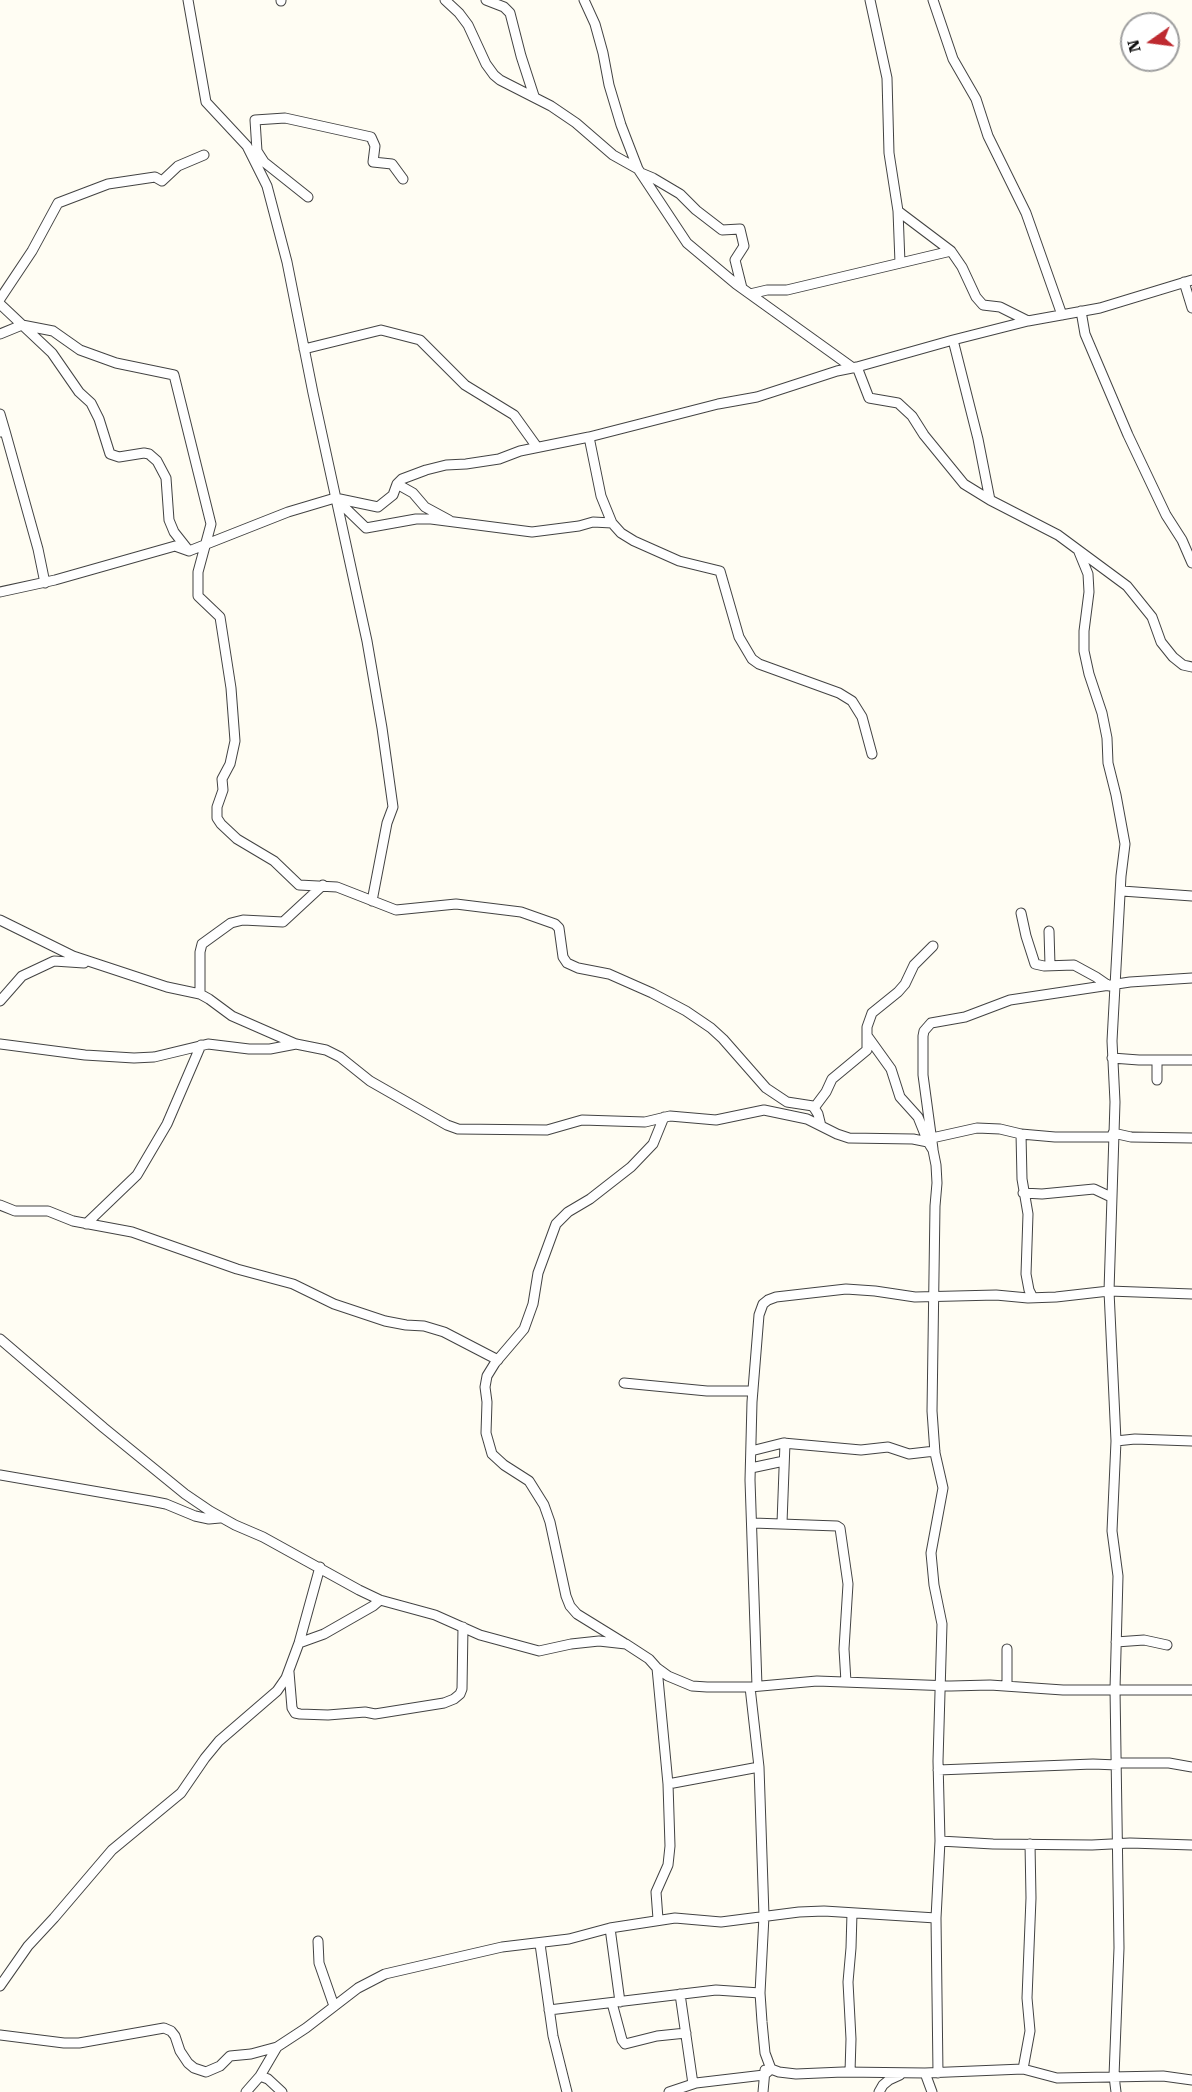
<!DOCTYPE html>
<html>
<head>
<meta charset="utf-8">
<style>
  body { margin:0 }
  #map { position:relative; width:1192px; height:2092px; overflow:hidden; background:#fffdf3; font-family:"Roboto Serif",serif }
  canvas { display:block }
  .north { position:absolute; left:1120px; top:12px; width:60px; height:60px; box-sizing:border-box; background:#fff; border:2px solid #9f9f9f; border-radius:50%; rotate:256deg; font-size:16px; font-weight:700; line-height:24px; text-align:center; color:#101010 }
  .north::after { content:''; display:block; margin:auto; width:21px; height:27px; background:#be2a30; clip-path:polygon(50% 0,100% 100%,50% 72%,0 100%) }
</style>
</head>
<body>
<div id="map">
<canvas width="1192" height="2092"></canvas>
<div class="north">N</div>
</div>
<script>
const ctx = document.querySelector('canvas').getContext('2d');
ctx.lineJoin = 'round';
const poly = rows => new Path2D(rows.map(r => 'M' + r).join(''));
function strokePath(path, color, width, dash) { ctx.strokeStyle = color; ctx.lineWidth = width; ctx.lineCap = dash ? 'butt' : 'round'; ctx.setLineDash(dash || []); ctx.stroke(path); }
const minor = poly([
  [188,0,206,102,247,146,267,186,287,262,313,393,367,641,382,728,393,807,387,823,372,901],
  [445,0,459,13,468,25,486,64,494,75,500,80,551,106,576,123,613,155,638,169,687,243,736,284,853,368],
  [486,0,504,7,510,13,521,56,534,96],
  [584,0,595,24,603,53,609,85,621,125,638,169],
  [870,0,887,78,889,153,898,211,900,263],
  [933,0,953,59,976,99,988,136,1026,213,1062,315],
  [281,1,281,0],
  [641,173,653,178,680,194,696,210,722,230,740,229,744,246,735,260,742,288],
  [308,197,264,162,257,151,255,120,285,118,371,137,375,146,373,162,392,164,403,179],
  [898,211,951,251,962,267,976,297,983,305,1000,307,1028,321],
  [1184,282,1192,308],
  [750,294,767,290,787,290,951,251],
  [0,299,32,251,58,203,108,184,155,177,162,181,178,166,204,155],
  [0,304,52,353,79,392,91,403,99,419,110,454,119,457,144,453,149,454,157,461,166,478,169,520,174,532,189,551],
  [1081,311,1085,334,1128,435,1166,515,1182,540,1192,563],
  [0,334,22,325,53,331,80,350,116,363,174,375,211,524,198,572,198,596,220,617,231,688,235,741,230,764,222,779,223,790,217,807,217,818,221,824,237,839,274,861,299,885,337,887,396,910,456,904,521,912,555,924,559,928,563,957,567,963,578,968,609,974,652,993,686,1011,711,1028,723,1039,766,1088,787,1102,813,1106,818,1114,821,1126],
  [953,340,978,439,990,500],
  [304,349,381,330,420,340,465,385,514,415,537,447],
  [857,367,869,398,898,403,912,416,924,435,964,484,990,500,1058,535,1127,586,1152,617,1161,642,1173,657,1183,665,1192,667],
  [0,414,5,431,0,432],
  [5,431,38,549,45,583],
  [589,437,601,496,612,523,621,533,634,541,679,561,720,571,739,637,752,659,759,664,839,693,852,701,862,717,872,754],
  [397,484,413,493,425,507,449,520],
  [335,498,366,528,416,519,431,519,532,532,579,526,593,522,612,523],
  [1079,552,1088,574,1089,592,1084,631,1084,651,1089,674,1102,713,1107,738,1108,763,1116,795,1125,844,1121,876,1112,1041,1115,1102,1109,1291,1116,1441,1112,1531,1118,1576,1115,1689,1119,1948,1114,2076,1116,2092],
  [0,592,55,580,175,546,189,551,288,512,335,498,378,507,393,495,397,484,402,479,426,470,446,465,466,464,499,459,520,451,589,437,718,404,757,397,837,371,857,367,953,340,1028,321,1100,308,1192,280],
  [1122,891,1192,896],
  [1021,913,1026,936,1035,964,1044,966,1074,965,1096,977,1109,986],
  [0,920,73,956,167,987,200,994,209,999,232,1016,296,1044,326,1050,340,1057,370,1081,447,1125,458,1129,547,1130,582,1120,645,1122,670,1116,716,1120,764,1110,807,1119,837,1134,849,1138,913,1139,928,1142,933,1150,936,1165,937,1183,935,1206,932,1411,935,1453,943,1488,931,1553,934,1585,942,1624,938,1761,940,1841,936,1918,938,2073],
  [1049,931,1050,965],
  [200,994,200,952,202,944,231,923,243,920,283,922,323,885],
  [0,1001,22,976,54,961,84,963],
  [868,1037,891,1069,900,1097,918,1117,928,1142],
  [0,1044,85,1055,134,1058,154,1057,208,1044,249,1049,270,1049,296,1044],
  [1112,1058,1139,1060,1192,1060],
  [1157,1080,1157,1061],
  [814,1108,826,1092,832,1079,867,1050,867,1027,872,1013,898,992,905,984,914,965,933,946],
  [1113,1133,1131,1137,1192,1138],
  [1021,1134,1022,1179,1028,1214,1026,1274,1029,1290,1033,1298],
  [932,1138,977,1128,1000,1129,1021,1134,1055,1137,1113,1137],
  [933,1149,923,1075,923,1036,924,1031,931,1023,965,1017,1010,1000,1130,982,1192,978],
  [1023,1193,1042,1194,1094,1189,1111,1197],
  [0,1205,15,1211,48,1211,73,1221,132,1232,237,1269,293,1284,334,1304,385,1321,406,1325,424,1326,444,1332,498,1360],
  [86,1224,137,1175,167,1124,201,1045],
  [0,1339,104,1428,185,1494,210,1511,235,1525,263,1537,359,1590,380,1600,435,1615,480,1635,539,1651,571,1644,599,1641,626,1644,649,1659,657,1668,668,1676,692,1686,707,1687,750,1687,817,1681,951,1686,990,1685,1063,1690,1192,1690],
  [624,1383,707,1391,753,1391],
  [1116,1441,1135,1439,1192,1441],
  [751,1451,783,1443,861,1450,888,1447,909,1454,935,1451],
  [751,1468,784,1461],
  [0,1475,151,1501,166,1504,195,1516,209,1519,220,1518],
  [753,1523,837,1526,840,1528,848,1584,844,1649,846,1682],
  [782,1523,785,1443],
  [1116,1642,1144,1640,1167,1645],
  [299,1643,324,1634,373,1606,380,1600],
  [624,1643,577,1614,570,1606,566,1596,550,1522,544,1505,529,1481,504,1465,492,1454,486,1433,487,1402,485,1387,487,1376,495,1363,524,1329,533,1304,538,1273,556,1224,568,1212,590,1199,631,1167,653,1144,664,1117],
  [1007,1649,1007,1686],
  [657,1668,668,1784,670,1846,668,1865,656,1892,658,1919],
  [289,1672,292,1708,295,1713,300,1714,328,1715,365,1712,375,1714,444,1703,454,1699,460,1694,462,1689,463,1627],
  [757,1686,750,1480,752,1402,759,1315,763,1304,768,1300,776,1297,846,1289,875,1291,915,1297,996,1295,1028,1298,1056,1297,1109,1291,1192,1294],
  [750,1687,759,1767,764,1916,760,1993,762,2022,765,2053,771,2069,779,2072,796,2074,843,2072,925,2073,1023,2069,1057,2078,1163,2076,1192,2080],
  [1116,1763,1169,1763,1192,1767],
  [938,1770,1093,1764,1117,1765],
  [668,1784,759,1767],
  [940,1841,993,1844,1092,1845,1130,1843,1192,1845],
  [610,1928,620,2002],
  [318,1941,319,1963,334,2006],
  [540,1944,553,2036,567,2092],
  [0,1986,28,1946,54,1918,112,1850,181,1793,205,1758,219,1741,277,1691,286,1678,299,1643,320,1567],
  [680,1994,693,2084],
  [612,2003,622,2040,625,2044,657,2036,686,2033],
  [549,2010,716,1990,760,1993],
  [0,2035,64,2043,79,2043,164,2028,171,2031,175,2036,180,2051,188,2063,194,2068,206,2072,220,2066,230,2056,251,2054,277,2047,306,2028,358,1988,385,1974,502,1947,569,1939,610,1928,675,1918,721,1922,799,1912,824,1911,936,1918],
  [1023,2069,1030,2031,1027,1998,1031,1898,1030,1844],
  [850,2072,851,2039,848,1982,851,1948,852,1913],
  [925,2073,932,2092],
  [260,2076,268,2079,282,2092],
  [246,2092,260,2076,277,2047],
  [669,2092,696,2083,764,2075,771,2069],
  [763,2092,765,2070],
  [879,2092,883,2085,889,2080,900,2075]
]);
strokePath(minor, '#434343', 11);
strokePath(minor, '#fff', 9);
</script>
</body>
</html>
